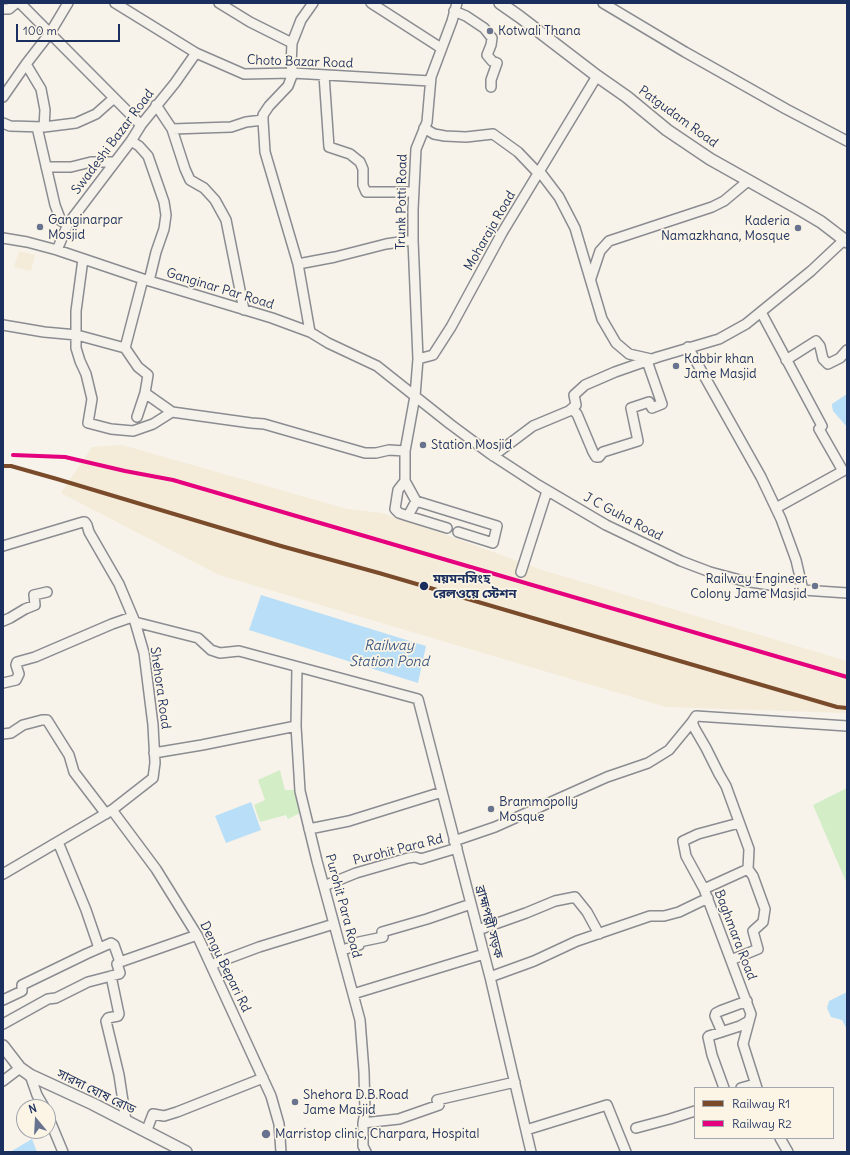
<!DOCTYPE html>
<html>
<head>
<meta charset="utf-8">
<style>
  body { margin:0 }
  #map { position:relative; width:850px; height:1155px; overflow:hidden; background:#f7f3ea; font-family:Delius,sans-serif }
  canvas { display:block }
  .frame { position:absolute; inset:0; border:4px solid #1b2f5e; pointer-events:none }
  .legend { position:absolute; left:694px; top:1087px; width:140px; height:52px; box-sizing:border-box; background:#fcf5e5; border:1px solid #a2a6af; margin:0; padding:5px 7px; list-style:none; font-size:12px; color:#1b2f5e }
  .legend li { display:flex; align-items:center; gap:8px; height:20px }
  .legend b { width:20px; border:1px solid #a2a6af }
  .north { position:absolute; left:16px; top:1099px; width:40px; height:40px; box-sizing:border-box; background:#fcf5e5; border:1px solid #a2a6af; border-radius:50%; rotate:342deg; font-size:11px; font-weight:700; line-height:16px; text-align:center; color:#1b2f5e }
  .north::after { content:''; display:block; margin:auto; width:14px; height:18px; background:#68748f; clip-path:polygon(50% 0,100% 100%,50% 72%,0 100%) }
  .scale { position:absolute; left:16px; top:24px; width:104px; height:18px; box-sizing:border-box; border:2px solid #1b2f5e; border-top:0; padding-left:5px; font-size:12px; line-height:14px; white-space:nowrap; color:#1b2f5e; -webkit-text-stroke:3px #fcf5e5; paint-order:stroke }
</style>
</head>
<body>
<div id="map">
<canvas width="850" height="1155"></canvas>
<div class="frame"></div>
<ul class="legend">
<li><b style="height:5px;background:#7a4b2a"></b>Railway R1</li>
<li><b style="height:5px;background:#e5007d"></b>Railway R2</li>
</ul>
<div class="north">N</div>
<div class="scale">100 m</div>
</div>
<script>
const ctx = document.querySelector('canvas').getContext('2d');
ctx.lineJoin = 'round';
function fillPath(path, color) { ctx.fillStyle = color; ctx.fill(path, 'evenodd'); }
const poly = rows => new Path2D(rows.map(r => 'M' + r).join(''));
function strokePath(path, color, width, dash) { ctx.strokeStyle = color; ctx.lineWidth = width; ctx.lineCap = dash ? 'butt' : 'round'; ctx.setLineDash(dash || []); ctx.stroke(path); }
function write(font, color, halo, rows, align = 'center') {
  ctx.font = font + ' Delius,"Noto Sans Bengali",sans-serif'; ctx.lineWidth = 3.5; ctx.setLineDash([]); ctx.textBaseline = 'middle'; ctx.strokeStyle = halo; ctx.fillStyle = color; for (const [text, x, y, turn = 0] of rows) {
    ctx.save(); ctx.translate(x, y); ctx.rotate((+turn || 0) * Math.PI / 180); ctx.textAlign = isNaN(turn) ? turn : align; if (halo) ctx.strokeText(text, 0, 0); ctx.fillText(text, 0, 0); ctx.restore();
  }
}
const built = poly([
  [19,251,35,255,31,271,14,267],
  [122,445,347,509,382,513,433,530,542,570,847,661,847,713,666,707,219,575,61,493,92,447]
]);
const green = poly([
  [280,770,285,790,294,790,300,813,288,819,286,815,260,822,254,805,265,800,258,780],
  [847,788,847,884,813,805]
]);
const water = poly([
  [847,394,847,427,833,411,832,406,832,404],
  [261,595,426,646,418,683,249,630],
  [251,802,261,830,226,843,215,816],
  [847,992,847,1029,842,1020,831,1017,827,1008,829,1001],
  [32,1139,37,1152,10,1152]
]);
const minor = poly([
  [20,3,141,125],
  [115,3,196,53,244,74,293,73,430,81],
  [219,3,250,22,292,43],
  [371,3,441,48],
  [603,3,685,52,786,109,847,141],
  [3,9,9,9,16,3],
  [454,11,466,16,484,28,492,38,491,45,487,55,492,61,497,63,491,80,491,87],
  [26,64,41,89,45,110,44,127],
  [324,75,329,147,350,154,360,162,363,169,363,185,366,192,414,192],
  [3,97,26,64,50,33,68,3],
  [156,105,172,129,185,169,190,180,204,188,215,200,226,220,244,310],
  [3,123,10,126,44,127,76,123,96,114,114,98],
  [37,127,55,205,61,221,68,224],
  [424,128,434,134,445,136,466,137,493,134,518,152,539,174],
  [172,129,231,127,246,122,263,120],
  [131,141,139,146,148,156,164,202,166,215,164,229,156,252,149,281],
  [46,167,71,167,91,162,115,162],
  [540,172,559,197,575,228,602,319,616,343,629,354,651,359],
  [3,238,27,242,57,250,143,279,272,318,310,332,328,343,377,366,450,424,489,453,538,485,606,525,681,561,710,572,744,581,803,590,847,593],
  [57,250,68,224,131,141,141,125,175,83,196,53],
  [83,259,76,311,76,348,80,361,86,374,92,399,88,423,111,429,133,431,153,424,172,412,251,423,264,424,365,453,376,453,389,450,405,451],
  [298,264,335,257,386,244,413,240],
  [591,278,600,251,609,241,712,207,724,201,748,181],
  [761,312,822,426,819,429,843,471,776,508],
  [3,325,44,332,77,335,125,348,138,367,148,375,145,393,137,417],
  [310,332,298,264,265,152,263,120,263,115,269,106,288,86,293,73,291,65,292,43,301,20,313,3],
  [688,347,761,477,781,519,796,560,803,590],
  [125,348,143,279],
  [418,359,413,240,413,209,416,149,427,122,431,77,452,21,457,3],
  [786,360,816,341,820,346,823,359,828,364,840,358,847,350],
  [145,393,172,412],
  [572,409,577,414,593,452,596,457,599,457,603,452,638,441,631,408,649,402,652,408,662,404,647,361],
  [493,456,533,426,569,411,576,405,574,395,585,385,615,372,658,357,719,339,746,324,811,271,844,240],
  [405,481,398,490,395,509,399,513,408,516,416,501,405,481,405,451,415,396,418,359,433,355,451,327,502,233,597,76],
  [416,501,497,526,493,543,458,532],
  [408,516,447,528],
  [3,546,83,522,85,522,87,525,89,532,119,584,135,622,144,653,153,725,155,763,153,778,112,810,3,874],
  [521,572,547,491],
  [3,621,10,618,25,609,35,605,34,595,47,592],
  [135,622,198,638,211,650,220,653,239,651,418,699,490,977,531,1152],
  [297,667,296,726,300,791,317,861,360,1020,364,1072,365,1112,363,1123,363,1146,366,1152],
  [3,683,16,680,19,674,16,665,17,662,35,657,112,624,132,617],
  [3,734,11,733,23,725,42,720,47,720,69,755,74,772,106,814],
  [154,753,202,745,296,726],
  [112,810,156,869,197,935,271,1096,279,1124,281,1152],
  [309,829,349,821,442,792],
  [454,841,495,827,607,777,648,763,669,750,692,722],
  [58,842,86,910,99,948],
  [324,886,356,873,408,858,415,857,421,859,457,848],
  [704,889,686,856,683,841,698,834,739,823],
  [478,930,526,913,555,901,575,897,587,912,599,934],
  [342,950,359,945,359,942,383,937,382,932,427,919,471,904],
  [731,960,758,949,753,931,763,922,765,909,753,876,748,869],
  [211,965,259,947,334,924],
  [111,976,119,1014,118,1016,108,1018,106,1021,119,1075,126,1121],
  [490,977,534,961,577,941,650,916,664,916,679,912,708,898],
  [353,994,484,954],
  [3,1000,22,991,22,985,86,954,111,943,114,945,120,962,197,935],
  [3,1024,48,999,56,998,88,982,119,974,120,973,117,964,120,962],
  [722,1032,715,1016,716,1013,720,1011,747,1001],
  [30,1075,37,1095,44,1107],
  [3,1081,20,1068],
  [724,1088,712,1055,708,1037,709,1036,740,1026,749,1021],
  [741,1088,755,1084],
  [757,1088,743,1044,751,1014,704,889,748,869,749,849,726,786,719,774,706,748,695,729,692,722,696,716,847,726],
  [48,1116,63,1152],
  [363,1123,399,1119,439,1105,437,1100,515,1082],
  [636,1128,670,1119,695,1111],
  [526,1130,607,1105,626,1152],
  [146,1132,153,1114,164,1116,177,1112,263,1078],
  [780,1138,788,1152]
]);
const major = poly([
  [500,3,520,17,597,76,627,97,667,130,710,159,799,209,821,222,847,242],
  [3,1046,20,1068,30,1075,93,1104,186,1152]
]);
const rail1 = poly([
  [3,466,11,466,57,479,281,546,379,573,837,707,847,708]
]);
const rail2 = poly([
  [13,455,65,457,125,471,173,480,847,677]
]);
const markers = [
  [490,31,4,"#68748f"],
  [40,227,4,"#68748f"],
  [798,228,4,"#68748f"],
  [676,366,4,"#68748f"],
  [423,445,4,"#68748f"],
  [424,586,5,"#1b2f5e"],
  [815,586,4,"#68748f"],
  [491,809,4,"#68748f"],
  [295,1102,4,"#68748f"],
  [266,1134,5,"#68748f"]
];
const poiNames = [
  ["Kotwali Thana",498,31],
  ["Ganginarpar",48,220],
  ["Mosjid",48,235],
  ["Kaderia",790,221,"right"],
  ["Namazkhana, Mosque",790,236,"right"],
  ["Kabbir khan",684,359],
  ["Jame Masjid",684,374],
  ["Station Mosjid",431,445],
  ["Railway Engineer",807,579,"right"],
  ["Colony Jame Masjid",807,594,"right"],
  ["Brammopolly",499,802],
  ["Mosque",499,817],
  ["Shehora D.B.Road",303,1095],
  ["Jame Masjid",303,1110],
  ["Marristop clinic, Charpara, Hospital",275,1134]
];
const streetNames = [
  ["Choto Bazar Road",300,62,2],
  ["Patgudam Road",678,117,36],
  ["Swadeshi Bazar Road",113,142,-53],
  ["Trunk Potti Road",402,202,-89],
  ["Moharaja Road",490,231,-60],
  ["Ganginar Par Road",220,289,17],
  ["J C Guha Road",623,517,28],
  ["Shehora Road",160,688,82],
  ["Purohit Para Rd",398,850,-14],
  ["Purohit Para Road",343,906,75],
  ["ব্রাহ্মপল্লী সড়ক",489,922,75],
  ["Baghmara Road",735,935,69],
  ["Dengu Bepari Rd",225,967,64],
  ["সারদা ঘোষ রোড",96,1092,26]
];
const stopNames = [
  ["ময়মনসিংহ",433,579],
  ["রেলওয়ে স্টেশন",433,594]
];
const waterNames = [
  ["Railway",389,646],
  ["Station Pond",389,662]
];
fillPath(built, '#f4ebd9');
fillPath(green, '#d3edc7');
fillPath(water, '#b9dff8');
strokePath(minor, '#8a8c91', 12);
strokePath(major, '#8a8c91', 14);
strokePath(minor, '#f5f2ec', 9);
strokePath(major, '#f5f2ec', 11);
strokePath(rail1, '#7a4b2a', 4);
strokePath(rail2, '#e5007d', 4);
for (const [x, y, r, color] of markers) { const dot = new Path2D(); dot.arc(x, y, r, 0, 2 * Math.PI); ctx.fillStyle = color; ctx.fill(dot); strokePath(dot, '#fcf5e5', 1.5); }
write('13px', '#1b2f5e', '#fcf5e5', poiNames, 'left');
write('13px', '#1b2f5e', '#fcf5e5', streetNames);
write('bold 13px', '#1b2f5e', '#fcf5e5', stopNames, 'left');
write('italic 14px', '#3c5986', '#fcf5e5', waterNames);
</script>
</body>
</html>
